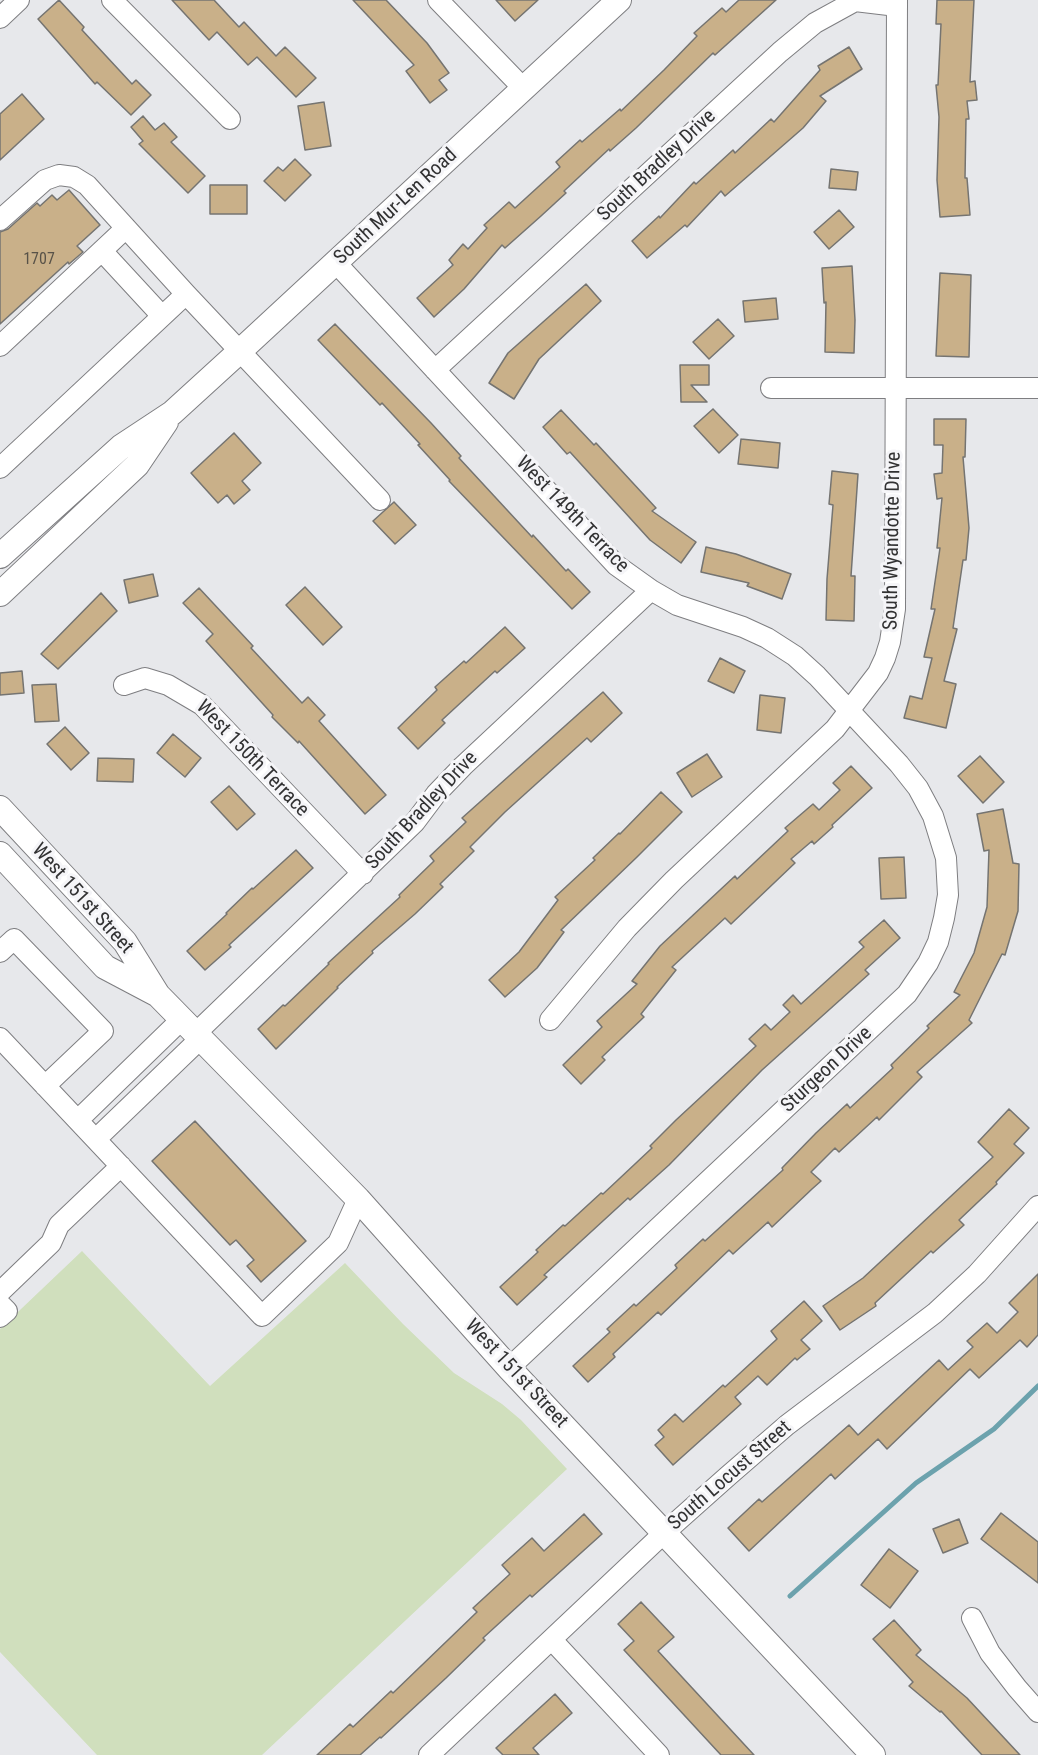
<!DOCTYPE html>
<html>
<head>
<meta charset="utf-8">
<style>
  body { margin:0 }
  canvas { display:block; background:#e7e8eb }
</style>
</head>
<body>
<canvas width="1038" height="1755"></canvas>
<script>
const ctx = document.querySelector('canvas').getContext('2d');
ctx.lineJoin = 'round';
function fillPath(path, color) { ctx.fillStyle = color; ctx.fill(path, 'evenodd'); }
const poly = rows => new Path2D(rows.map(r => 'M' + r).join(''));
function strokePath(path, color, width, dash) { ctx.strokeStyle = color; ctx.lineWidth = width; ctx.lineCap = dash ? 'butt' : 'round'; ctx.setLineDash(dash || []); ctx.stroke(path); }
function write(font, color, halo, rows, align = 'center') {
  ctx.font = font + ' "Roboto Condensed",sans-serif'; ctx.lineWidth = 6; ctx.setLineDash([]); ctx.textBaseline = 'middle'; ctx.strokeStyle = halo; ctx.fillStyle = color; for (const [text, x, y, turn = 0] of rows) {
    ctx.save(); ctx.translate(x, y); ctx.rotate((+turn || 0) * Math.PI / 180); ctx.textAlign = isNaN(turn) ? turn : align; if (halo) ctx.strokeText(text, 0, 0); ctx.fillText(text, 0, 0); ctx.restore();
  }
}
const green = poly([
  [82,1251,210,1386,345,1263,403,1324,454,1373,502,1404,521,1420,567,1469,262,1755,97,1755,0,1652,0,1329]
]);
const stream = poly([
  [790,1596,916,1483,994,1429,1038,1386]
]);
const building = poly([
  [59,0,84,27,82,30,132,84,136,80,151,95,131,115,97,82,95,84,38,19,59,0],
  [172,0,214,0,239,27,244,22,276,56,285,47,316,78,296,97,257,57,248,65,217,32,209,40,172,0],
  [353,0,386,0,427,43,449,73,439,80,447,90,430,103,406,71,414,65,353,0],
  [496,0,538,0,515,21,496,0],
  [739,0,776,0,715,55,713,53,636,128,610,151,609,149,564,191,566,193,541,216,505,248,502,245,464,289,434,317,417,298,453,265,449,260,463,244,468,249,487,228,484,225,509,202,515,208,560,167,556,162,580,140,582,142,620,109,621,111,664,70,697,36,694,33,722,8,726,12,739,0],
  [937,0,974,0,970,82,975,81,977,100,967,101,969,119,966,119,965,178,967,178,970,215,940,217,937,180,939,117,936,85,938,85,941,24,936,24,937,0],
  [849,47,862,69,820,96,826,101,803,128,725,196,721,191,687,227,685,225,647,258,632,241,659,216,660,218,694,182,696,184,733,150,735,153,771,119,774,122,820,70,818,66,849,47],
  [22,94,44,119,0,160,0,114,22,94],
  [324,102,331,146,305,150,298,106,324,102],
  [143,116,155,130,164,123,177,137,171,142,205,176,188,193,139,144,143,141,131,127,143,116],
  [295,159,311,175,285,201,264,181,278,167,283,171,295,159],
  [831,169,858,172,856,190,829,188,831,169],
  [210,185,247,185,247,214,210,214,210,185],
  [69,190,100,225,77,246,83,252,69,264,68,262,0,324,0,232,8,229,37,203,40,206,52,195,57,200,69,190],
  [839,210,854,227,829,249,814,232,839,210],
  [852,266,855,320,854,353,825,352,826,302,824,303,822,268,852,266],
  [940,273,971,275,969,357,936,356,940,273],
  [586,284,601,301,539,359,514,399,489,383,508,353,586,284],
  [776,298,778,319,745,322,743,301,776,298],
  [718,319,734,336,709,359,693,342,718,319],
  [335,324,431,423,461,456,459,458,532,537,533,535,566,571,568,569,590,592,572,609,449,481,450,480,418,445,420,444,382,403,380,405,318,340,335,324],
  [680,365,709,365,709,385,691,385,707,402,681,402,680,365],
  [713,409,738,435,719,453,694,426,713,409],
  [561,410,594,445,596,443,656,508,652,511,696,542,681,563,650,540,570,452,567,454,543,427,561,410],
  [934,419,966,419,965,457,963,457,969,528,966,560,963,560,953,628,957,629,944,681,956,684,946,728,904,718,910,696,922,699,932,658,924,657,935,609,931,609,940,548,937,548,942,498,937,499,934,474,942,473,943,445,934,445,934,419],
  [234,433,261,463,242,481,250,490,234,504,227,495,218,503,191,473,234,433],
  [741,439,780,443,778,468,738,464,741,439],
  [832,471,858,474,851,576,855,576,854,621,826,620,827,579,833,505,829,504,832,471],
  [394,502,416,525,395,544,373,521,394,502],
  [706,547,736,554,791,574,782,599,747,586,749,583,701,572,706,547],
  [153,574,158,596,129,603,124,580,153,574],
  [305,587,342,627,323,645,286,605,305,587],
  [199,588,253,646,251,648,302,703,308,697,325,715,319,721,386,795,365,814,299,741,298,743,272,717,273,715,206,641,213,634,183,603,199,588],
  [101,593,117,611,58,669,41,654,101,593],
  [505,627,525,648,497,673,495,671,442,720,445,723,418,749,398,728,437,690,435,687,464,661,466,663,505,627],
  [720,658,745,671,734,693,708,681,720,658],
  [22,671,24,693,0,695,0,673,22,671],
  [56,684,59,721,35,722,32,685,56,684],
  [603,692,622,713,591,742,587,738,505,812,470,847,474,851,440,884,443,887,415,914,372,951,373,953,337,987,338,988,276,1049,258,1029,283,1005,285,1006,329,964,328,963,400,897,399,895,434,861,430,856,466,822,462,818,603,692],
  [760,695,785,698,781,733,757,730,760,695],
  [65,727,89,753,71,770,47,744,65,727],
  [173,734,201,758,185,777,157,753,173,734],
  [707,754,722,777,692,797,677,773,707,754],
  [980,756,1004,782,983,803,958,776,980,756],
  [98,758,134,759,133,782,97,781,98,758],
  [851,766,872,788,832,825,833,827,814,844,812,841,791,859,795,863,731,924,725,918,672,967,676,970,641,1014,644,1017,602,1057,605,1060,581,1084,563,1065,602,1027,597,1021,637,984,632,981,660,946,735,876,737,879,788,831,785,828,813,804,819,810,840,790,833,783,851,766],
  [229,786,255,814,237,830,211,802,229,786],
  [661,792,682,812,637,857,561,930,564,932,537,968,505,997,489,980,519,952,558,900,555,897,595,860,593,858,619,833,620,834,661,792],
  [1003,809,1013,863,1019,864,1018,911,1005,955,1002,954,969,1020,972,1023,917,1072,922,1077,879,1120,877,1117,839,1152,835,1148,811,1172,821,1181,812,1189,772,1227,768,1222,733,1254,729,1250,661,1315,658,1312,613,1354,615,1357,588,1382,573,1366,610,1332,607,1329,634,1304,636,1306,677,1268,675,1265,703,1239,705,1241,783,1170,782,1168,816,1133,847,1104,850,1108,893,1068,891,1065,929,1028,927,1026,960,995,954,992,974,953,987,907,989,850,984,851,977,814,1003,809],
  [296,850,313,868,229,945,231,947,205,970,187,951,227,914,226,913,252,888,253,889,296,850],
  [904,857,906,898,881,899,879,858,904,857],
  [884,920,900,938,865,970,869,974,762,1070,669,1165,630,1200,628,1198,544,1275,547,1277,517,1305,500,1287,538,1252,536,1250,563,1225,565,1226,601,1193,603,1194,652,1148,650,1146,676,1120,756,1046,749,1039,765,1024,771,1030,790,1012,783,1005,793,995,801,1004,864,947,859,942,884,920],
  [1009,1109,1029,1128,1014,1144,1024,1153,996,1182,997,1184,959,1220,964,1225,933,1253,931,1251,875,1303,876,1306,840,1330,823,1306,863,1278,993,1157,978,1142,1009,1109],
  [195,1121,306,1241,261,1282,247,1266,254,1260,236,1240,230,1245,152,1161,195,1121],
  [1038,1274,1038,1335,1027,1347,1020,1340,979,1378,970,1369,887,1449,878,1439,835,1479,831,1474,749,1551,728,1528,759,1499,762,1502,849,1425,858,1435,939,1360,948,1370,973,1347,967,1341,987,1323,997,1333,1018,1312,1009,1303,1038,1274],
  [804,1301,822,1321,801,1340,810,1349,797,1360,795,1358,767,1385,758,1376,735,1397,741,1404,673,1465,655,1445,664,1437,658,1430,675,1414,683,1422,723,1385,725,1387,777,1339,771,1331,804,1301],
  [1001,1513,1038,1542,1038,1583,981,1539,1001,1513],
  [584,1514,602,1534,532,1597,530,1595,483,1638,485,1640,446,1678,381,1738,380,1737,360,1755,317,1755,350,1724,353,1727,391,1691,393,1693,477,1612,473,1608,510,1574,502,1565,532,1538,544,1551,584,1514],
  [959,1519,968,1543,943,1553,933,1529,959,1519],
  [889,1549,918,1571,890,1608,861,1585,889,1549],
  [641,1602,674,1637,658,1651,754,1755,721,1755,624,1650,634,1641,618,1624,641,1602],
  [894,1620,921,1650,916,1655,967,1698,1020,1755,982,1755,941,1711,940,1712,909,1686,913,1682,873,1639,894,1620],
  [555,1694,572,1713,533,1748,539,1755,503,1755,496,1748,555,1694]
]);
const minor = poly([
  [112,0,230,119],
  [438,0,524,89],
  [0,18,19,0],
  [0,220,45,180,59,175,74,177,87,185,186,294,380,500],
  [102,251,162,316],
  [336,263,616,565,651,590,677,605,743,627,767,638,795,656,817,676,899,764,918,788,933,816,946,858,948,895,944,918,938,942,928,963,907,994,509,1368],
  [0,346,126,228],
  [435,370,780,52,815,23,855,1,897,6],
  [771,388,1038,388],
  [0,468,186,294],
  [124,685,145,678,168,685,202,705,363,874],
  [0,952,14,939,103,1031,45,1086],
  [550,1020,627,928,674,880,835,729,878,673,885,658,890,642,895,609,897,0],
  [195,1034,415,822,436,794,463,766,651,590],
  [0,1038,262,1316,338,1243,358,1199],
  [78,1120,181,1020],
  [96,1139,200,1039],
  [0,1292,51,1243,59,1225,121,1166],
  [0,1304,7,1311,0,1317],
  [972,1618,990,1653,1017,1688,1038,1712],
  [552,1640,659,1755],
  [429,1755,664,1533,728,1476,787,1425,935,1313,977,1274,1038,1206]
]);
const major = poly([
  [0,556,122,446,172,413,240,351,619,0],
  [0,594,137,465,166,422],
  [0,808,125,942,158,995,358,1199,509,1368,873,1755],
  [0,854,105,967,158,995]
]);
const numberNames = [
  ["1707",39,260]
];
const streetNames = [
  ["South Bradley Drive",657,166,-43],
  ["South Mur-Len Road",396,207,-43],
  ["West 149th Terrace",572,515,46],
  ["South Wyandotte Drive",893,541,-89],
  ["West 150th Terrace",252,759,46],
  ["South Bradley Drive",422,811,-47],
  ["West 151st Street",82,899,48],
  ["Sturgeon Drive",827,1070,-43],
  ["West 151st Street",516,1374,47],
  ["South Locust Street",730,1476,-41]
];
fillPath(green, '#d0dfbd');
strokePath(stream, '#6ca2ad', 5);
fillPath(building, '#c9b089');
strokePath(building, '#757471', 1.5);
strokePath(minor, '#7e7e81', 22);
strokePath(major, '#7e7e81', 26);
strokePath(minor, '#fff', 20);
strokePath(major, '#fff', 24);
write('16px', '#585248', null, numberNames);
write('20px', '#323233', '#f5f5f8', streetNames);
</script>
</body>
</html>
